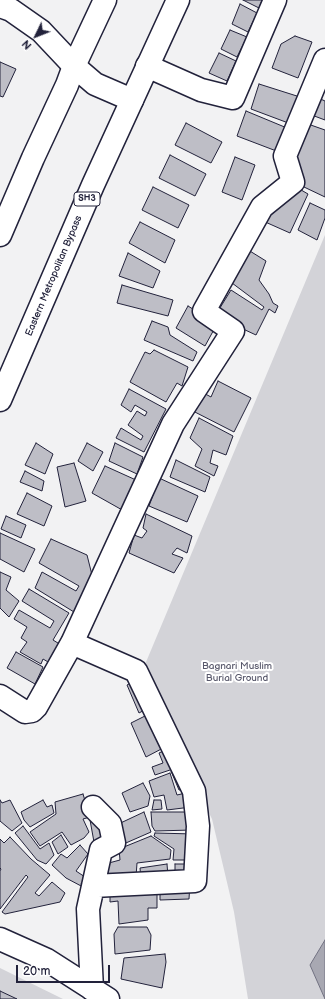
<!DOCTYPE html>
<html>
<head>
<meta charset="utf-8">
<style>
  body { margin:0 }
  #map { position:relative; width:325px; height:999px; overflow:hidden; background:#f2f2f3; font-family:"Balsamiq Sans",sans-serif }
  canvas { display:block }
  .north { position:absolute; left:16px; top:16px; width:40px; height:40px; -webkit-text-stroke:3px #fff; paint-order:stroke; rotate:227deg; font-size:11px; font-weight:700; line-height:16px; text-align:center; color:#22223b }
  .north::after { content:''; display:block; margin:auto; width:14px; height:18px; background:#22223b; clip-path:polygon(50% 0,100% 100%,50% 72%,0 100%) }
  .scale { position:absolute; left:16px; top:965px; width:94px; height:18px; box-sizing:border-box; border:2px solid #22223b; border-top:0; padding-left:5px; font-size:12px; line-height:14px; white-space:nowrap; color:#22223b; -webkit-text-stroke:3px #fff; paint-order:stroke }
</style>
</head>
<body>
<div id="map">
<canvas width="325" height="999"></canvas>
<div class="north">N</div>
<div class="scale">20 m</div>
</div>
<script>
const ctx = document.querySelector('canvas').getContext('2d');
ctx.lineJoin = 'round';
function fillPath(path, color) { ctx.fillStyle = color; ctx.fill(path, 'evenodd'); }
const poly = rows => new Path2D(rows.map(r => 'M' + r).join(''));
function strokePath(path, color, width, dash) { ctx.strokeStyle = color; ctx.lineWidth = width; ctx.lineCap = dash ? 'butt' : 'round'; ctx.setLineDash(dash || []); ctx.stroke(path); }
function write(font, color, halo, rows, align = 'center') {
  ctx.font = font + ' "Balsamiq Sans",sans-serif'; ctx.lineWidth = 4; ctx.setLineDash([]); ctx.textBaseline = 'middle'; ctx.strokeStyle = halo; ctx.fillStyle = color; for (const [text, x, y, turn = 0] of rows) {
    ctx.save(); ctx.translate(x, y); ctx.rotate((+turn || 0) * Math.PI / 180); ctx.textAlign = isNaN(turn) ? turn : align; if (halo) ctx.strokeText(text, 0, 0); ctx.fillText(text, 0, 0); ctx.restore();
  }
}
const green = poly([
  [325,235,325,999,248,999,234,912,212,819,141,674],
  [0,968,63,999,0,999]
]);
const water = poly([
  [325,940,325,999,310,965,325,940]
]);
const building = poly([
  [243,0,262,0,259,8,243,0],
  [240,4,257,13,248,32,232,24,240,4],
  [230,30,247,37,237,57,221,49,230,30],
  [295,36,312,42,298,78,272,68,281,44,295,36],
  [219,53,236,61,227,81,209,73,219,53],
  [0,62,16,69,3,97,0,96,0,62],
  [259,84,300,97,291,124,251,109,259,84],
  [316,97,325,101,325,120,309,114,316,97],
  [246,111,287,128,279,152,237,136,246,111],
  [186,123,222,142,211,163,175,145,186,123],
  [305,123,325,130,325,197,304,187,299,175,291,155,305,123],
  [170,155,206,174,195,196,159,178,170,155],
  [235,157,255,165,242,200,222,192,235,157],
  [153,187,189,205,178,228,142,210,153,187],
  [296,187,308,194,290,233,263,221,296,187],
  [310,203,325,210,325,218,317,240,298,230,310,203],
  [140,222,175,240,165,263,129,243,140,222],
  [245,248,266,261,259,280,269,294,273,303,278,306,275,313,269,309,256,335,215,316,231,290,262,310,264,307,228,280,245,248],
  [128,253,160,271,153,288,119,276,128,253],
  [122,285,173,300,168,316,117,303,122,285],
  [188,306,217,324,205,346,176,328,188,306],
  [152,321,168,327,170,335,197,352,193,361,144,340,152,321],
  [154,350,188,367,182,386,177,383,166,402,130,382,145,352,150,354,154,350],
  [218,381,251,398,234,432,189,409,198,390,211,397,218,381],
  [129,389,166,409,144,452,116,438,121,428,141,440,143,436,128,425,137,411,145,416,147,412,135,405,131,412,121,405,129,389],
  [199,418,233,436,226,455,213,450,210,463,218,466,214,476,195,466,202,449,190,438,199,418],
  [36,443,53,454,45,474,25,465,36,443],
  [87,443,103,452,93,471,78,461,87,443],
  [115,443,143,457,137,474,109,461,115,443],
  [176,460,210,477,205,492,170,477,176,460],
  [74,463,86,501,65,507,57,467,74,463],
  [105,466,136,480,124,511,92,493,105,466],
  [25,471,44,481,42,491,20,482,25,471],
  [159,478,198,496,187,522,149,506,159,478],
  [27,493,52,506,44,526,17,514,27,493],
  [146,514,192,536,187,553,177,548,172,554,183,558,174,573,129,553,134,535,142,538,147,531,143,528,146,514],
  [6,516,26,525,21,538,1,529,6,516],
  [0,533,35,549,24,572,0,559,0,533],
  [51,539,87,555,93,579,74,612,35,588,42,572,76,591,79,586,39,563,51,539],
  [0,572,11,577,6,590,19,601,9,617,0,608,0,572],
  [29,589,69,613,53,640,66,648,55,666,43,659,41,664,20,652,27,642,21,638,27,627,14,619,19,610,50,628,54,621,22,601,29,589],
  [16,652,43,667,35,684,7,668,16,652],
  [137,680,150,707,139,713,127,685,137,680],
  [151,713,167,746,146,757,131,723,151,713],
  [170,748,178,766,170,770,155,775,152,767,163,763,159,753,170,748],
  [179,768,184,790,179,790,171,771,179,768],
  [170,773,177,795,190,792,191,807,167,810,164,795,154,797,149,781,170,773],
  [143,783,150,796,148,806,130,812,122,793,143,783],
  [83,794,90,817,83,819,89,832,84,838,71,845,62,832,40,846,30,832,56,814,55,802,83,794],
  [0,800,2,803,10,800,22,823,12,831,0,821,0,800],
  [43,800,47,807,52,805,54,813,30,827,24,820,21,812,43,800],
  [154,800,161,800,162,809,152,810,154,800],
  [144,812,151,832,119,846,112,827,144,812],
  [151,812,193,812,192,830,155,831,152,826,151,812],
  [99,819,111,841,94,842,90,820,99,819],
  [23,826,40,849,49,843,54,855,46,864,37,860,15,833,23,826],
  [155,833,194,834,192,860,173,860,174,849,154,836,155,833],
  [61,835,68,847,58,854,52,842,61,835],
  [151,836,171,850,170,859,137,863,136,877,107,881,105,864,120,860,119,849,151,836],
  [10,837,31,859,50,875,35,893,39,896,52,882,65,893,60,902,5,914,2,912,28,877,26,875,0,909,0,871,1,869,0,868,0,839,4,843,10,837],
  [80,845,88,854,76,871,88,879,83,887,66,878,52,865,61,854,67,858,80,845],
  [167,864,168,876,141,880,140,868,167,864],
  [175,864,192,864,190,878,175,878,175,864],
  [190,882,189,899,160,900,160,885,190,882],
  [110,887,157,890,157,908,148,908,148,920,119,924,118,901,110,902,110,887],
  [118,927,147,927,151,935,150,950,115,954,114,934,118,927],
  [165,954,166,962,162,988,121,979,124,958,165,954],
  [0,991,17,999,0,999,0,991]
]);
const minor = poly([
  [0,6,11,10,41,31,74,66,95,84,132,100],
  [147,66,201,90,233,98,275,0],
  [72,643,136,671,194,791,198,826,195,881,93,886],
  [0,696,25,712,32,711,36,707,72,643,173,424,233,331,204,311,262,207,293,182,285,156,325,60],
  [92,989,88,909,101,850,114,843,110,824,93,807]
]);
const major = poly([
  [0,235,33,158,67,85,74,66,105,0],
  [0,400,93,185,178,0],
  [0,939,47,960,108,999]
]);
const shields = [
  [87,199,26]
];
const shieldNames = [
  ["SH3",87,199]
];
const streetNames = [
  ["Eastern Metropolitan Bypass",54,276,-67]
];
const parkNames = [
  ["Bagnari Muslim",237,666],
  ["Burial Ground",237,678]
];
fillPath(green, '#d3d3d8');
fillPath(water, '#a8a8b2');
strokePath(water, '#727282', 1);
fillPath(building, '#bebec6');
strokePath(building, '#22223b', 1);
strokePath(minor, '#22223b', 25);
strokePath(major, '#22223b', 25);
strokePath(minor, '#fff', 22);
strokePath(major, '#fff', 22);
for (const [x, y, w] of shields) { const box = new Path2D(); box.roundRect(x - w / 2, y - 7, w, 14, 3); ctx.fillStyle = '#fff'; ctx.fill(box); strokePath(box, '#22223b', 1); }
write('bold 9px', '#22223b', null, shieldNames);
write('10px', '#22223b', '#fff', streetNames);
write('10px', '#57576a', '#fff', parkNames);
</script>
</body>
</html>
